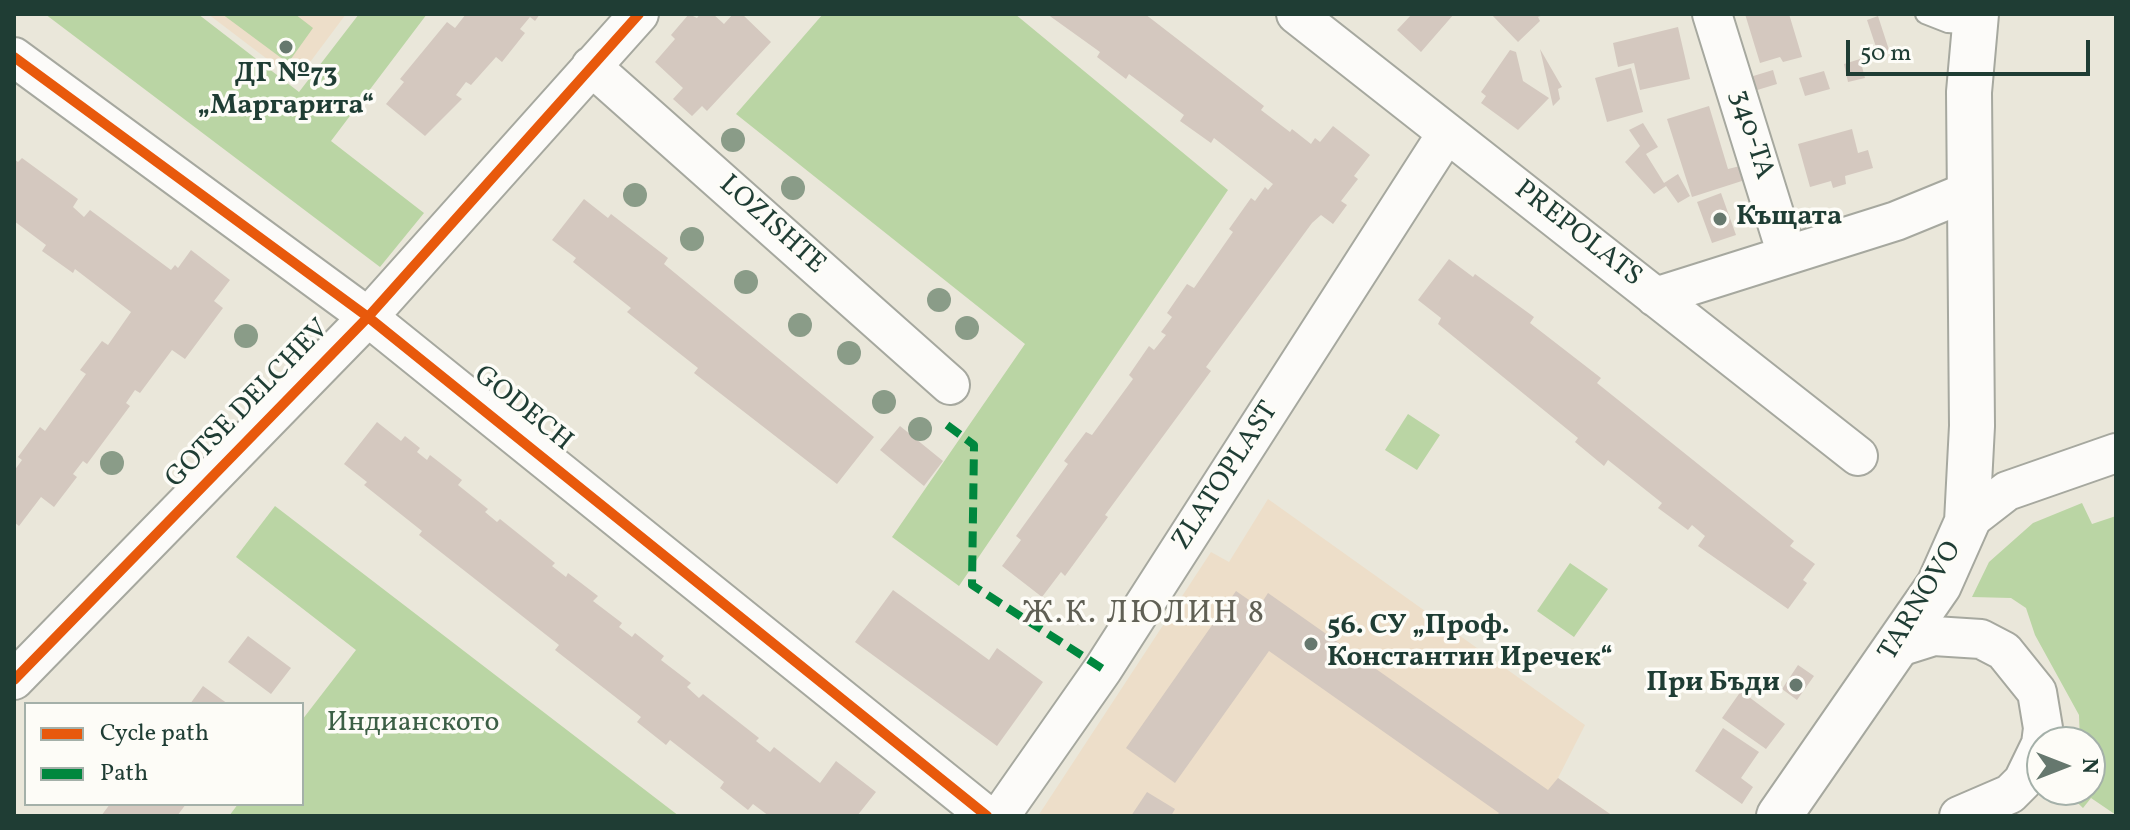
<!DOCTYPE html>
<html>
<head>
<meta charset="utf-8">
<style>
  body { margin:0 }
  #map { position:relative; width:2130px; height:830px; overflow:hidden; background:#eae7da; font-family:Vollkorn,serif }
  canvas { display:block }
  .frame { position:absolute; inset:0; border:16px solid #1f3d34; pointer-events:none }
  .legend { position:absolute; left:24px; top:702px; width:280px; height:104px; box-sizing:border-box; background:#fdfcf7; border:2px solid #a4b0a9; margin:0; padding:10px 14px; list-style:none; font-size:24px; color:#1f3d34 }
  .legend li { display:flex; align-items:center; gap:16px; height:40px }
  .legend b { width:40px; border:2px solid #a4b0a9 }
  .north { position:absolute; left:2026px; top:726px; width:80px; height:80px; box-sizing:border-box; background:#fdfcf7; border:2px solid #a4b0a9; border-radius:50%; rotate:90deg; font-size:22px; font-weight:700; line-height:32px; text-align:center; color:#1f3d34 }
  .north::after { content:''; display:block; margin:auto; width:28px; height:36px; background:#66786e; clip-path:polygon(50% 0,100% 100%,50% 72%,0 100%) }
  .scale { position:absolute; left:1846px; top:40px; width:244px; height:36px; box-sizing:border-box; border:4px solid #1f3d34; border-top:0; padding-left:10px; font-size:24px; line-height:28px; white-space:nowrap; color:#1f3d34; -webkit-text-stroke:6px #fdfcf7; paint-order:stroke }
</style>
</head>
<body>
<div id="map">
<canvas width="2130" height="830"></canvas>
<div class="frame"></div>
<ul class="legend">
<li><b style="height:10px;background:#e8590c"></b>Cycle path</li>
<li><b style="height:10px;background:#00873e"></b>Path</li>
</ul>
<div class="north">N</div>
<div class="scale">50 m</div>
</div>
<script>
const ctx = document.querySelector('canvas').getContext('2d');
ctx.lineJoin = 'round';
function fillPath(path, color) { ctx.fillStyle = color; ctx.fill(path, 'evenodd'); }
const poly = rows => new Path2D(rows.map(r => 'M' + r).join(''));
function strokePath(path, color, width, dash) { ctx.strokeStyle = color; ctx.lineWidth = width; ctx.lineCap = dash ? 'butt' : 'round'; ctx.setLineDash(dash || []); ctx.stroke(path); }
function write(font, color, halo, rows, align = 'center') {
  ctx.font = font + ' Vollkorn,serif'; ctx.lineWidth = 7; ctx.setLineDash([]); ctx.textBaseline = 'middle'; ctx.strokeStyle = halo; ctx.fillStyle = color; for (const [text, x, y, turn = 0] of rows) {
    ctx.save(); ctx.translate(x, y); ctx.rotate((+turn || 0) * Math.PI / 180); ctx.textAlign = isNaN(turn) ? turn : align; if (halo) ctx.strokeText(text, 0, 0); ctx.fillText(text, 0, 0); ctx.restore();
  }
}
const built = poly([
  [208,14,346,14,296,81],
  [1268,499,1585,725,1558,778,1613,816,1038,816,1211,552,1229,562]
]);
const green = poly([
  [45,14,198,14,299,92,359,14,427,14,331,141,424,213,380,267],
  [222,14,295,14,313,28,288,63],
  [823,14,1015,14,1228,190,959,586,892,537,1025,344,736,114],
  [1408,414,1440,435,1417,470,1385,450],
  [2082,503,2092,524,2116,516,2116,815,2091,798,2083,808,2064,790,2090,790,2090,742,2080,742,2079,715,2035,635,2026,608,2011,598,1972,597,1989,562,2033,523],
  [275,506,679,816,229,816,238,804,302,804,302,720,356,650,236,557],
  [1570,563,1608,589,1574,637,1537,611]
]);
const building = poly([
  [466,14,540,14,535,21,530,17,520,29,525,33,502,62,496,57,471,85,466,82,456,95,462,99,425,136,386,104,404,82,400,79,447,22,455,28],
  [689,14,697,18,700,14,713,14,724,24,733,14,742,14,771,42,707,111,702,106,692,116,673,99,683,88,655,62,675,39,671,35],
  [1047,14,1145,14,1264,106,1261,110,1290,132,1292,129,1311,144,1315,138,1320,142,1333,126,1370,155,1354,176,1358,179,1341,201,1347,205,1333,224,1321,215,1312,223,1206,367,1211,371,1105,515,1108,517,1065,576,1061,572,1042,597,1002,566,1021,540,1016,536,1068,464,1064,461,1086,432,1092,435,1133,379,1129,375,1149,346,1154,350,1166,335,1161,332,1172,317,1167,313,1187,284,1194,288,1233,232,1229,229,1251,198,1255,201,1265,187,1268,190,1273,184,1214,138,1211,143,1180,121,1184,115,1129,74,1126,79,1097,57,1100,52],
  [1412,14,1454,14,1421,52,1397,30],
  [1491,14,1546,14,1538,17,1540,21,1518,42],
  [1745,14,1789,14,1802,57,1783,62,1780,57,1760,63],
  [1878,16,1889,50,1878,53,1867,20],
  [1678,27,1690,79,1640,90,1634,63,1618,67,1613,43],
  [1540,49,1562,87,1558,89,1560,99,1553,106],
  [1510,50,1516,52,1523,81,1549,98,1518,130,1481,103,1486,96,1481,92],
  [1860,59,1865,78,1848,82,1844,64],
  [1631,68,1643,112,1607,122,1595,78],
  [1773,70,1777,84,1754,91,1750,77],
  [1824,71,1830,89,1805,96,1799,78],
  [1709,106,1728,169,1740,166,1745,180,1692,197,1667,119],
  [1643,123,1658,147,1646,154,1664,183,1678,174,1690,196,1678,203,1666,186,1654,194,1625,162,1640,146,1629,130],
  [1852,129,1858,153,1868,150,1873,168,1845,176,1846,184,1833,188,1831,181,1810,187,1798,144],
  [22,158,78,199,73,207,84,217,90,210,171,270,175,265,178,268,191,250,230,280,214,301,223,308,185,359,172,350,140,393,135,390,126,403,130,406,87,464,83,461,73,474,77,477,54,507,41,497,19,526,14,522,14,471,22,460,18,457,40,427,45,431,86,374,80,370,102,341,108,345,131,312,75,269,73,273,42,251,46,245,14,221,14,159,18,162],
  [1721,193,1736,235,1712,243,1697,202],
  [584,199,608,218,611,214,668,258,664,264,874,437,837,484,694,373,698,368,627,312,631,308,573,262,576,258,552,240],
  [1449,259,1473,277,1475,274,1534,317,1530,323,1601,378,1597,383,1794,541,1790,546,1815,564,1803,580,1807,583,1788,609,1698,546,1705,536,1692,525,1688,530,1658,508,1662,503,1608,460,1604,466,1575,442,1578,438,1438,324,1441,318,1418,300],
  [377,422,401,441,405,436,420,448,417,452,427,460,430,455,462,480,458,485,488,509,485,512,497,522,500,519,555,563,552,566,566,577,568,573,598,596,593,601,622,623,619,627,632,637,635,633,664,656,661,660,691,683,687,687,699,698,703,694,759,738,756,741,770,752,774,747,820,783,836,761,876,792,857,816,769,816,753,804,748,810,720,788,724,782,670,740,666,745,637,722,641,717,555,650,559,645,419,535,422,531,364,485,367,482,344,464],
  [900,426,943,461,924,486,880,450],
  [893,590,989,660,997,648,1043,682,997,746,855,642],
  [1236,591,1259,607,1268,593,1548,790,1558,778,1613,816,1496,816,1499,813,1269,651,1175,783,1126,748],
  [248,636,291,668,271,694,228,662],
  [1798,665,1814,676,1797,700,1782,689],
  [203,686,228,704,190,704],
  [1741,691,1785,724,1766,749,1722,718],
  [1723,728,1759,752,1741,778,1753,787,1742,804,1695,771],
  [1147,792,1175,809,1171,816,1131,816],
  [110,804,186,804,177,816,101,816]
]);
const lane = poly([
  [1925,14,1948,23,1975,25]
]);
const street = poly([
  [1296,14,1858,456],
  [1712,14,1787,255],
  [14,57,368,317,987,816],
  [591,66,950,385],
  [1655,297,1896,221,1967,192],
  [1967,522,2007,491,2116,453],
  [1896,648,1934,636,1981,639,2004,651,2037,692,2043,728,2041,744,2023,781,2010,794,1959,816],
  [14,680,368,317,639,14],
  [1000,816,1103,669,1447,133]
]);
const secondary = poly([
  [1779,816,1939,585,1967,522,1972,426,1969,92,1976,14]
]);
const quiet = poly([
  [947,425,974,445,972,585,1103,669]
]);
const cycleway = poly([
  [14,57,368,317,987,816],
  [14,680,368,317,639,14]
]);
const trees = [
  [733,140],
  [793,188],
  [635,195],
  [692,239],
  [746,282],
  [939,300],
  [800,325],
  [967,328],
  [246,336],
  [849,353],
  [884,402],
  [920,429],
  [112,463]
];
const markers = [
  [286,47,8,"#66786e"],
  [1720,219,8,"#66786e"],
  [1311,644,8,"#66786e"],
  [1796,685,8,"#66786e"]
];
const poiNames = [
  ["ДГ №73",286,76,"center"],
  ["„Маргарита“",286,108,"center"],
  ["Къщата",1736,219],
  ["56. СУ „Проф.",1327,628],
  ["Константин Иречек“",1327,660],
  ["При Бъди",1780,685,"right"]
];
const streetNames = [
  ["340-ТА",1750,135,73],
  ["LOZISHTE",771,226,42],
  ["PREPOLATS",1577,235,38],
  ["GOTSE DELCHEV",249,405,-46],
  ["GODECH",522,410,39],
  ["ZLATOPLAST",1227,477,-57],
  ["TARNOVO",1922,602,-59]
];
const parkNames = [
  ["Индианското",413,725]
];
const quarterNames = [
  ["Ж.К. ЛЮЛИН 8",1144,616]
];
fillPath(built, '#eddec9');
fillPath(green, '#bad5a4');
fillPath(building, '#d4c8bf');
strokePath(lane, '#a6a89f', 22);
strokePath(street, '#a6a89f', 42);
strokePath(secondary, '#a6a89f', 48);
strokePath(lane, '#fcfbf9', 18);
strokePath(street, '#fcfbf9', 38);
strokePath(secondary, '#fcfbf9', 44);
strokePath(quiet, '#00873e', 8, [16, 8]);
strokePath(cycleway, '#e8590c', 10);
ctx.fillStyle = '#8a9c88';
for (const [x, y] of trees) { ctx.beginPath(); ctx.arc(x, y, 12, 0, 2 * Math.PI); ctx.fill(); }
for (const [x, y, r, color] of markers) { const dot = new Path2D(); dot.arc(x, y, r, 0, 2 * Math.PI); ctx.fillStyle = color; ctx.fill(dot); strokePath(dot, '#fdfcf7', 3); }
write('bold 28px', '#1f3d34', '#fdfcf7', poiNames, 'left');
write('28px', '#1f3d34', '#fdfcf7', streetNames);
write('28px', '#3c5f45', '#fdfcf7', parkNames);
ctx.letterSpacing = '2px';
write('32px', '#606055', '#fdfcf7', quarterNames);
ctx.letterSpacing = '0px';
</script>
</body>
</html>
